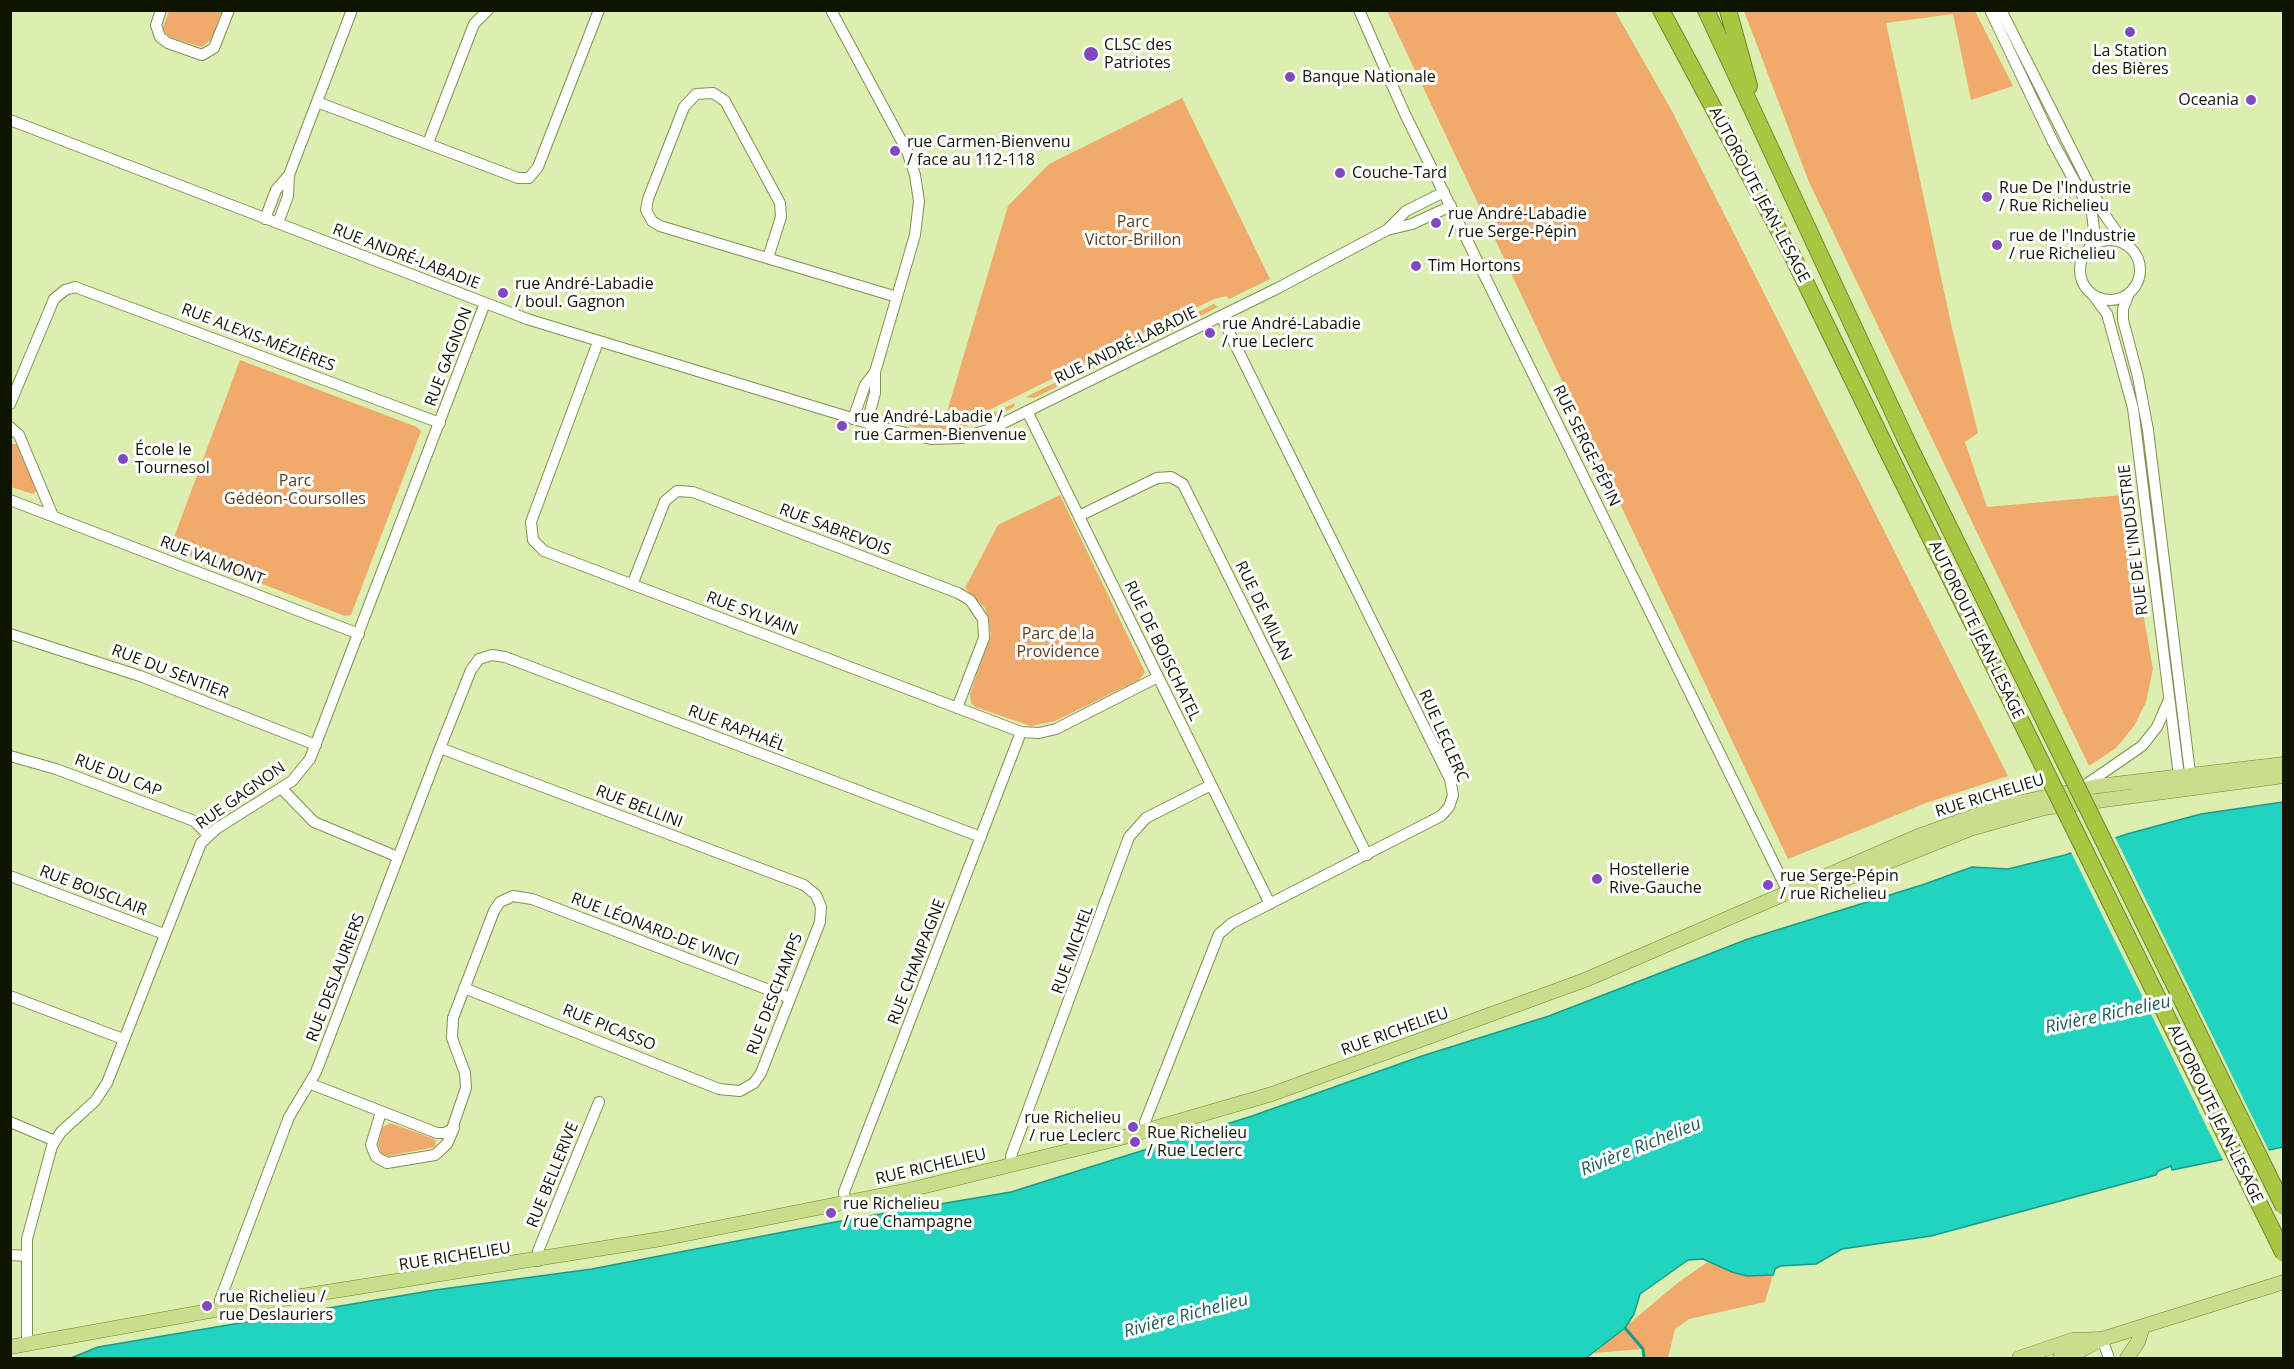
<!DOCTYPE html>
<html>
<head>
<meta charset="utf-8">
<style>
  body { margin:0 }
  #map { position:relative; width:2294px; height:1369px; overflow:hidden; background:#dceeb0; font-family:"Open Sans",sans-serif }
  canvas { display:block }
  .frame { position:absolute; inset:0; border:12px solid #0f1501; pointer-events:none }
</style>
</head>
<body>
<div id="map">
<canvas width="2294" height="1369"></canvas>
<div class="frame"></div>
</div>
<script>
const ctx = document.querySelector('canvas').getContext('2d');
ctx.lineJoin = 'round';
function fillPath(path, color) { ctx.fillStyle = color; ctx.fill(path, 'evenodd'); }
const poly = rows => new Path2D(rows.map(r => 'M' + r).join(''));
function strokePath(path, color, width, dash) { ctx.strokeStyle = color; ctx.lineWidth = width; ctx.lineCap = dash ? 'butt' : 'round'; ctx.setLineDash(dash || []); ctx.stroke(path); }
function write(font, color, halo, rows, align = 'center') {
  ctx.font = font + ' "Open Sans",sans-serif'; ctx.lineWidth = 6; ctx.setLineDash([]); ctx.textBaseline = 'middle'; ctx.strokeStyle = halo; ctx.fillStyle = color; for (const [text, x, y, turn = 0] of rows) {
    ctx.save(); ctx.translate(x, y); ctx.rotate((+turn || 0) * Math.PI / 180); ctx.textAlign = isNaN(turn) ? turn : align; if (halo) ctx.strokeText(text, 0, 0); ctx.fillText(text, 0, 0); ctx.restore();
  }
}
const green = poly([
  [169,11,222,11,211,40,202,47,172,38,166,34,163,27],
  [1387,11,1615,11,1673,113,2008,776,1926,803,1788,859],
  [1744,11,1975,11,2013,86,1971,100,1953,14,1886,23,1952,328,1978,433,1965,442,1987,507,2122,495,2153,669,2146,702,2134,726,2116,748,2089,766,1809,182],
  [1182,98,1270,279,1229,299,1227,296,1214,299,991,409,970,418,944,422,1008,206,1049,164],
  [1214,304,1218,307,1034,398,1026,397],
  [240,360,417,427,421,431,351,615,345,616,170,548],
  [1015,403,1014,407,988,420,952,430,915,427,884,418,879,413,926,425,952,426,977,420],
  [10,444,18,444,38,489,33,494,11,487],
  [1060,495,1145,672,1139,680,1055,721,1031,726,975,707,971,703,970,694,991,634,985,608,965,588,998,525],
  [390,1123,432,1138,436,1141,435,1147,388,1156,382,1155,378,1145,382,1128],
  [1708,1262,1747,1276,1773,1275,1765,1302,1689,1319,1675,1329,1668,1358,1644,1358,1643,1349,1594,1353,1680,1281]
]);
const water = poly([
  [2283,802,2283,1147,2172,1170,2171,1166,2158,1171,2156,1175,1931,1236,1842,1249,1816,1264,1780,1266,1775,1269,1773,1275,1747,1276,1732,1272,1703,1259,1688,1260,1640,1294,1634,1314,1625,1328,1586,1358,71,1358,98,1347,435,1290,592,1269,851,1219,1011,1192,1252,1116,1422,1056,1549,1016,1748,939,1922,885,1972,867,2008,869,2065,855,2127,834,2201,814,2283,802]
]);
const pier = poly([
  [2114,835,2270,1153,2224,1162,2070,850]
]);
const stream = poly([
  [1625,1328,1643,1349,1644,1358]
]);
const minor = poly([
  [161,10,156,25,160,37,168,43,202,55,214,48,229,10],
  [831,10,907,151,915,175,919,201,915,235,875,372,865,385,853,419],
  [1359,10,1404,112,1789,894],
  [1990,10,2053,142,2092,213,2094,230,2090,248],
  [2001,10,2104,214,2126,245],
  [317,102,518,178,529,178,538,167,599,10],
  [10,120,527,319,881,427,931,439,961,438,991,429,1278,288,1387,230,1412,224,1451,206],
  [428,143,474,24,488,10],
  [265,219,276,190,289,175,352,10],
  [278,223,288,196,289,175],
  [1387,230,1406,211,1444,192],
  '2080 270a30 30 0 1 1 60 0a30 30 0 1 1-60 0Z',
  [768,258,781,217,780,203,725,101,713,93,696,94,684,107,648,199,646,210,652,221,660,226,897,297],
  [2129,293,2123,309,2123,320,2138,377,2148,430,2191,781],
  [2093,295,2107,314,2133,408,2180,784],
  [598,342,531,522,533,540,544,551,1021,732,1039,733,1056,729,1158,677],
  [10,404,54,299,65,290,75,287,440,423],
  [1027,411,1270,904],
  [867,423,875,393,875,372],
  [10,427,19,435,53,516],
  [10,500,359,634],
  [1079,516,1157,478,1171,477,1183,484,1367,855],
  [632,585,665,501,677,491,693,492,958,593,970,600,983,619,984,638,957,708],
  [10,634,140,676,316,745],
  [440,748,804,885,816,895,821,907,820,922,761,1073,754,1083,740,1091,719,1089,464,988],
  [10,756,56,769,194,821,208,835],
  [281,788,314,822,398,857],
  [2081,788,2142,746,2157,727,2168,702],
  [10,876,164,934],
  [10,996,123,1039],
  [311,1084,437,1133,445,1133,452,1129,466,1088,465,1073,452,1038,453,1018,494,911,500,902,513,896,532,899,790,998],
  [381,1112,371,1145,376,1157,387,1163,435,1155,447,1144,454,1128],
  [10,1122,55,1141],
  [1147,1131,1145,1122,1219,934,1232,923,1441,816,1449,807,1453,795,1450,779,1221,316],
  [1013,1165,1011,1156,1129,837,1146,818,1211,785],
  [845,1203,844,1192,1021,732],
  [10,1255,27,1256],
  [538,1261,538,1251,599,1102],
  [220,1309,220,1300,289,1117,316,1072,440,748,471,670,479,659,492,655,505,657,981,837],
  [2102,1339,2109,1358],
  [27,1344,27,1239,52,1146,61,1132,95,1101,107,1083,201,843,216,829,292,781,310,759,485,303]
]);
const major = poly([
  [1794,893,1821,889,1970,829,2044,808,2284,776],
  [10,1347,220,1309,661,1239,909,1190,1117,1139,1272,1094,1585,980,1921,835,2002,806,2098,786,2284,764],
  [2019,1358,2072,1340,2100,1339],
  [2060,1358,2076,1353,2102,1339,2284,1282],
  [2127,1358,2138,1342,2143,1326]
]);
const highway = poly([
  [1661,10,1792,255,1889,454],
  [1706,10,1908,444],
  [1728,10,1749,86]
]);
const highwayBridge = poly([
  [1908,444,2284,1207],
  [1889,454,2284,1254]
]);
const markers = [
  [2130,32,6,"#8049c0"],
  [1091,54,8,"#8049c0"],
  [1290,77,6,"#8049c0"],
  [2251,100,6,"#8049c0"],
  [895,151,6,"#8049c0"],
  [1340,173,6,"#8049c0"],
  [1987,197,6,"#8049c0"],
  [1436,223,6,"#8049c0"],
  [1997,245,6,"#8049c0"],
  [1416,266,6,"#8049c0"],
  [503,293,6,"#8049c0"],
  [1210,333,6,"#8049c0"],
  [842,426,6,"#8049c0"],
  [123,459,6,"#8049c0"],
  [1597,879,6,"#8049c0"],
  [1768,885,6,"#8049c0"],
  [1133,1127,6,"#8049c0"],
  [1135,1142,6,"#8049c0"],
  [831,1213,6,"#8049c0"],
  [207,1306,6,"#8049c0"]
];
const poiNames = [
  ["CLSC des",1104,45],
  ["Patriotes",1104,63],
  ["La Station",2130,51,"center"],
  ["des Bières",2130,69,"center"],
  ["Banque Nationale",1302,77],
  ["Oceania",2239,100,"right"],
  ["rue Carmen-Bienvenu",907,142],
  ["/ face au 112-118",907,160],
  ["Couche-Tard",1352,173],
  ["Rue De l'Industrie",1999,188],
  ["/ Rue Richelieu",1999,206],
  ["rue André-Labadie",1448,214],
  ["/ rue Serge-Pépin",1448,232],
  ["rue de l'Industrie",2009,236],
  ["/ rue Richelieu",2009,254],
  ["Tim Hortons",1428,266],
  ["rue André-Labadie",515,284],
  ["/ boul. Gagnon",515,302],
  ["rue André-Labadie",1222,324],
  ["/ rue Leclerc",1222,342],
  ["rue André-Labadie /",854,417],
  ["rue Carmen-Bienvenue",854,435],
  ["École le",135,450],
  ["Tournesol",135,468],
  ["Hostellerie",1609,870],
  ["Rive-Gauche",1609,888],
  ["rue Serge-Pépin",1780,876],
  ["/ rue Richelieu",1780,894],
  ["rue Richelieu",1121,1118,"right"],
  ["/ rue Leclerc",1121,1136,"right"],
  ["Rue Richelieu",1147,1133],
  ["/ Rue Leclerc",1147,1151],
  ["rue Richelieu",843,1204],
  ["/ rue Champagne",843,1222],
  ["rue Richelieu /",219,1297],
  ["rue Deslauriers",219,1315]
];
const streetNames = [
  ["AUTOROUTE JEAN-LESAGE",1759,195,62],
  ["RUE ANDRÉ-LABADIE",406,257,21],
  ["RUE ALEXIS-MÉZIÈRES",258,338,21],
  ["RUE ANDRÉ-LABADIE",1126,346,-26],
  ["RUE GAGNON",449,357,-69],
  ["RUE SERGE-PÉPIN",1586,446,64],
  ["RUE SABREVOIS",835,530,21],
  ["RUE DE L'INDUSTRIE",2134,540,-97],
  ["RUE VALMONT",212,561,21],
  ["RUE DE MILAN",1263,611,64],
  ["RUE SYLVAIN",752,614,21],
  ["AUTOROUTE JEAN-LESAGE",1976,630,64],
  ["RUE DE BOISCHATEL",1162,651,64],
  ["RUE DU SENTIER",170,672,21],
  ["RUE RAPHAËL",737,729,21],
  ["RUE LECLERC",1443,736,66],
  ["RUE DU CAP",118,776,21],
  ["RUE GAGNON",241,796,-35],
  ["RUE RICHELIEU",1990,796,-17],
  ["RUE BELLINI",639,807,21],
  ["RUE BOISCLAIR",93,891,21],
  ["RUE LÉONARD-DE VINCI",655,930,21],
  ["RUE MICHEL",1073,950,-70],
  ["RUE CHAMPAGNE",917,962,-69],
  ["RUE DESLAURIERS",336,978,-69],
  ["RUE DESCHAMPS",775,994,-69],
  ["RUE PICASSO",609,1028,22],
  ["RUE RICHELIEU",1395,1032,-20],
  ["AUTOROUTE JEAN-LESAGE",2215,1114,64],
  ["RUE RICHELIEU",931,1167,-13],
  ["RUE BELLERIVE",553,1175,-68],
  ["RUE RICHELIEU",455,1257,-9]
];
const parkNames = [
  ["Parc",1133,222],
  ["Victor-Brillon",1133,240],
  ["Parc",295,481],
  ["Gédéon-Coursolles",295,499],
  ["Parc de la",1058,634],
  ["Providence",1058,652]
];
const waterNames = [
  ["Rivière Richelieu",2108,1015,-12],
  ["Rivière Richelieu",1641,1147,-22],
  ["Rivière Richelieu",1186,1316,-15]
];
fillPath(green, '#f0aa6c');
fillPath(water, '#20d4bf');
strokePath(water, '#1b9b86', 1.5);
fillPath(pier, '#dceeb0');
strokePath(stream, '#1b9b86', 3);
strokePath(minor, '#809056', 12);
strokePath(major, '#72882b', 15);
strokePath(highway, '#72882b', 18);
strokePath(minor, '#fff', 10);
strokePath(major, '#cadd8d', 14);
strokePath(highway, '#a7c641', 16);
strokePath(highwayBridge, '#72882b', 18, []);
strokePath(highwayBridge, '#a7c641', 16);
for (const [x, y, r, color] of markers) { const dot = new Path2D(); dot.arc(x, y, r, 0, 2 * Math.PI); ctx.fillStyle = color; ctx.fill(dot); strokePath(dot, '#fff', 2); }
write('16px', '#0f1501', '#fff', poiNames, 'left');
write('16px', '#0f1501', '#fff', streetNames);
write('16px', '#5e3c1c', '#fff', parkNames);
write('italic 18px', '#206057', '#fff', waterNames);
</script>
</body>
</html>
